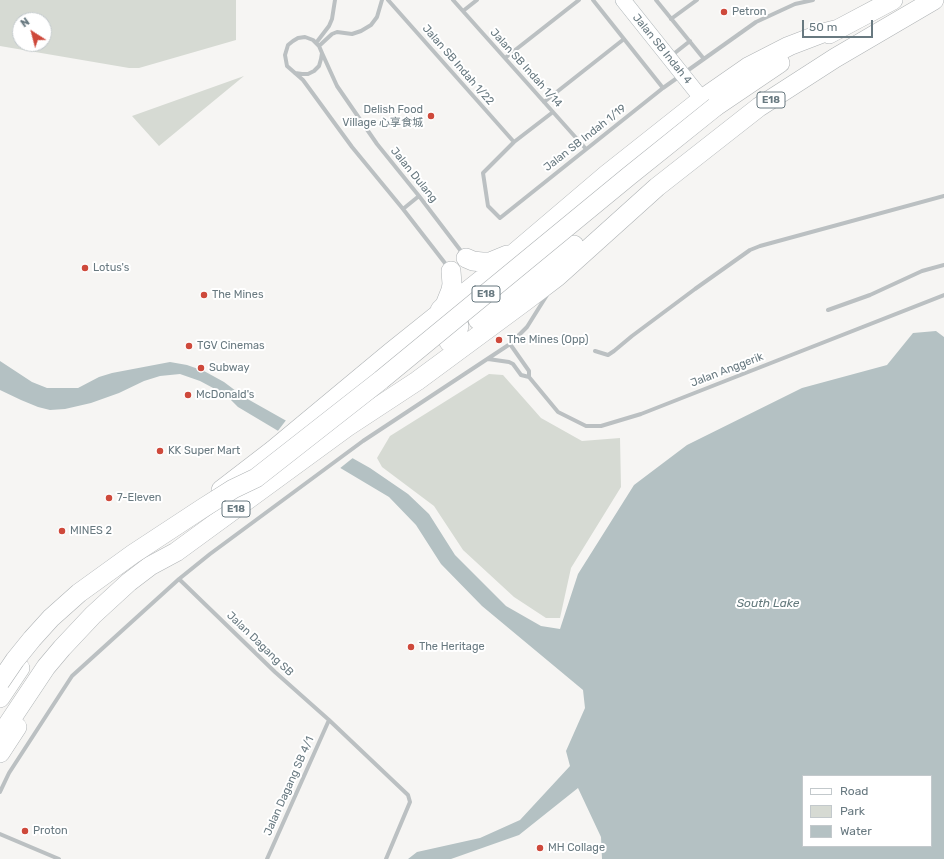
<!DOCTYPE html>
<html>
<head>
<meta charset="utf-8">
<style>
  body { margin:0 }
  #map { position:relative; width:944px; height:859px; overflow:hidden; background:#f6f5f3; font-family:Rubik,sans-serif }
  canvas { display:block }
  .legend { position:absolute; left:802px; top:775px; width:130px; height:72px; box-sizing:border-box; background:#fff; border:1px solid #c3c9cc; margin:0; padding:5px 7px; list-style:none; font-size:12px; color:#687980 }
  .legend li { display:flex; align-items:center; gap:8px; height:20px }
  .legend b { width:20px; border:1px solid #c3c9cc }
  .north { position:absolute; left:12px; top:12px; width:40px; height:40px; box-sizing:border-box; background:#fff; border:1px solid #c3c9cc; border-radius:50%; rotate:324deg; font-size:11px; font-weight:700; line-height:16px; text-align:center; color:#687980 }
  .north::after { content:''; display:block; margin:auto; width:14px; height:18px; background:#ce493b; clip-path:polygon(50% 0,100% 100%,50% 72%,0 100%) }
  .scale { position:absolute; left:802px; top:20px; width:71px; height:18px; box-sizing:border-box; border:2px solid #687980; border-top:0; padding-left:5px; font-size:12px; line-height:14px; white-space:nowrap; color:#687980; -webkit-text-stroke:3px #fff; paint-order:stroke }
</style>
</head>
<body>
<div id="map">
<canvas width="944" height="859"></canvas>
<ul class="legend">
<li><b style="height:5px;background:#fff"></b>Road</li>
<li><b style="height:11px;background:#d6dad3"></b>Park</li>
<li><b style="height:11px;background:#b4c1c3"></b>Water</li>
</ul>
<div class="north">N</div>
<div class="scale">50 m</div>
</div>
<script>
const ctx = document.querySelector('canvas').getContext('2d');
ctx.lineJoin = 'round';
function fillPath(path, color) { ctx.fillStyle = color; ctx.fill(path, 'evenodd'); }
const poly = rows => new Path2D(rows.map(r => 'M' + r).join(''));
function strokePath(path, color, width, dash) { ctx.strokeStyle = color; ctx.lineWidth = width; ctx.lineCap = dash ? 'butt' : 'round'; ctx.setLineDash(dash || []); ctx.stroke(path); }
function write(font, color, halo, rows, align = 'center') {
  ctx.font = font + ' Rubik,"Noto Sans SC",sans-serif'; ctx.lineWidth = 4; ctx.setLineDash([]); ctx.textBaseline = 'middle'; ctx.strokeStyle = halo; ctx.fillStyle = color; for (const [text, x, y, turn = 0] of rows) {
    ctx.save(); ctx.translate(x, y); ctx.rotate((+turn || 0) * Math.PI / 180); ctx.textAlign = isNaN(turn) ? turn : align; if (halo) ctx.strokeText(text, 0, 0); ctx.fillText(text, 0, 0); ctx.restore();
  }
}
const green = poly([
  [0,0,236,0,236,40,139,68,129,68,0,46],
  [20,20,44,20,44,44,20,44],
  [244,76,159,146,132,116],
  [489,374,503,375,541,418,582,441,620,438,621,487,571,568,560,618,546,618,514,597,463,550,434,506,382,467,377,458,390,436]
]);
const water = poly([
  [936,331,944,337,944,859,602,859,601,837,578,788,519,835,451,859,408,859,417,852,480,838,520,820,570,766,566,751,585,708,583,690,482,606,441,564,416,525,389,497,238,407,229,398,215,389,200,381,180,374,160,376,144,381,119,393,91,403,65,409,50,410,38,407,21,400,0,390,0,361,32,382,47,388,78,388,99,377,112,373,170,362,187,365,204,371,224,382,244,397,370,468,408,494,429,514,455,555,506,606,541,626,560,629,578,574,634,485,687,445,802,388,887,365,913,333],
  [803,776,931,776,931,846,803,846]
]);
const pier = poly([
  [287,419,354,457,339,469,277,432]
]);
const street = poly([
  [388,0,514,142],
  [453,0,586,149],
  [593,0,663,88],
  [656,0,704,59],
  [463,11,477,0],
  [671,19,697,0],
  [316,43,329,26,332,19,335,0],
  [319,46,332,34,337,32,352,34,361,31,371,25,377,17,382,0],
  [322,53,337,86,377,144,419,196,464,255],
  [671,56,690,41],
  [505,58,579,0],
  [295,73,302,74,308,74,314,71,319,66,321,59,322,53,319,46,313,40,305,37,298,38,293,41,288,45,285,55,287,66,303,80,352,147,403,209,448,267],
  [544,102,624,39],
  [553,112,514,142,483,173,488,206,500,218,663,88,756,22,795,4,813,0],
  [403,209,419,196],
  [828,310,870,295,922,271,944,265],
  [510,344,529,371,529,377,558,412,586,426,601,426,641,414,944,295],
  [595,351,608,355,614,351,632,336,695,289,750,250,760,246,944,196],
  [488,359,509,362,513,364,521,375,529,377],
  [179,579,275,672,329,720,408,795,410,802,386,859],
  [0,792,9,773,72,676,179,579,210,554,363,441,510,344,527,327,547,295],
  [0,834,59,859],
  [267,859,329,720]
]);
const secondary = poly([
  [623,0,702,99]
]);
const highway = poly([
  [829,34,893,0],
  [715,107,780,63],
  [466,258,473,261,482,262,490,262,507,255],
  [440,310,445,305,451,290,452,284,451,271],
  [441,315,446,314,451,315,459,326,457,334,449,342],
  [478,320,574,245],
  [221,490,273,450,391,352,506,260,606,175,702,99,748,67,789,46,823,33,839,29],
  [0,698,20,668],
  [0,736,46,667,62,648,93,615,129,582,150,566,176,552,347,427,417,381,524,302,557,277,657,187,759,107,835,58,934,0],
  [0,753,17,727]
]);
const highwayBridge = poly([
  [0,682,15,660,32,639,51,618,79,593,133,554,203,508,233,489,256,478,381,380,629,176,715,107]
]);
const markers = [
  [724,12,4,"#ce493b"],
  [431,116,4,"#ce493b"],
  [85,268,4,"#ce493b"],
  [204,295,4,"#ce493b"],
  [499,340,4,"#ce493b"],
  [189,346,4,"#ce493b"],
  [201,368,4,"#ce493b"],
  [188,395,4,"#ce493b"],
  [160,451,4,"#ce493b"],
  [109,498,4,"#ce493b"],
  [62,531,4,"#ce493b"],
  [411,647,4,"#ce493b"],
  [25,831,4,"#ce493b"],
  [540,848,4,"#ce493b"]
];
const shields = [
  [771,100,28],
  [486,294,28],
  [236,509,28]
];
const shieldNames = [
  ["E18",771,100],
  ["E18",486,294],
  ["E18",236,509]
];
const poiNames = [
  ["Petron",732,12],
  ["Delish Food",423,110,"right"],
  ["Village 心享食城",423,123,"right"],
  ["Lotus's",93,268],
  ["The Mines",212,295],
  ["The Mines (Opp)",507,340],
  ["TGV Cinemas",197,346],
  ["Subway",209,368],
  ["McDonald's",196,395],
  ["KK Super Mart",168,451],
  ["7-Eleven",117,498],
  ["MINES 2",70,531],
  ["The Heritage",419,647],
  ["Proton",33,831],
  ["MH Collage",548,848]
];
const streetNames = [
  ["Jalan SB Indah 4",662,49,51],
  ["Jalan SB Indah 1/22",458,65,49],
  ["Jalan SB Indah 1/14",526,68,48],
  ["Jalan SB Indah 1/19",585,138,-38],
  ["Jalan Dulang",414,175,51],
  ["Jalan Anggerik",727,370,-21],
  ["Jalan Dagang SB",260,644,44],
  ["Jalan Dagang SB 4/1",289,786,-66]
];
const waterNames = [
  ["South Lake",768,604]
];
fillPath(green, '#d6dad3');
fillPath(water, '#b4c1c3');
fillPath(pier, '#f6f5f3');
strokePath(secondary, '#adb4b7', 16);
strokePath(highway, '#afb3b5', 20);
strokePath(street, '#bbc0c2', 4);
strokePath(secondary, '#fff', 15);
strokePath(highway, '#fff', 19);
strokePath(highwayBridge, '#afb3b5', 20, []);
strokePath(highwayBridge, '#fff', 19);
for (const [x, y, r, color] of markers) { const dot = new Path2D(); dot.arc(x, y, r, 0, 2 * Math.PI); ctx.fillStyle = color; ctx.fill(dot); strokePath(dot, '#fff', 1.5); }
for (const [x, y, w] of shields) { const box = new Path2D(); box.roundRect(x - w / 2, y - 8, w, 16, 3); ctx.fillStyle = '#fff'; ctx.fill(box); strokePath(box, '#687980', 1); }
write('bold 10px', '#687980', null, shieldNames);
write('11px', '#687980', '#fff', poiNames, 'left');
write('11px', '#687980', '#fff', streetNames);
write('italic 12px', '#647a7d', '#fff', waterNames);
</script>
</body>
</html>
